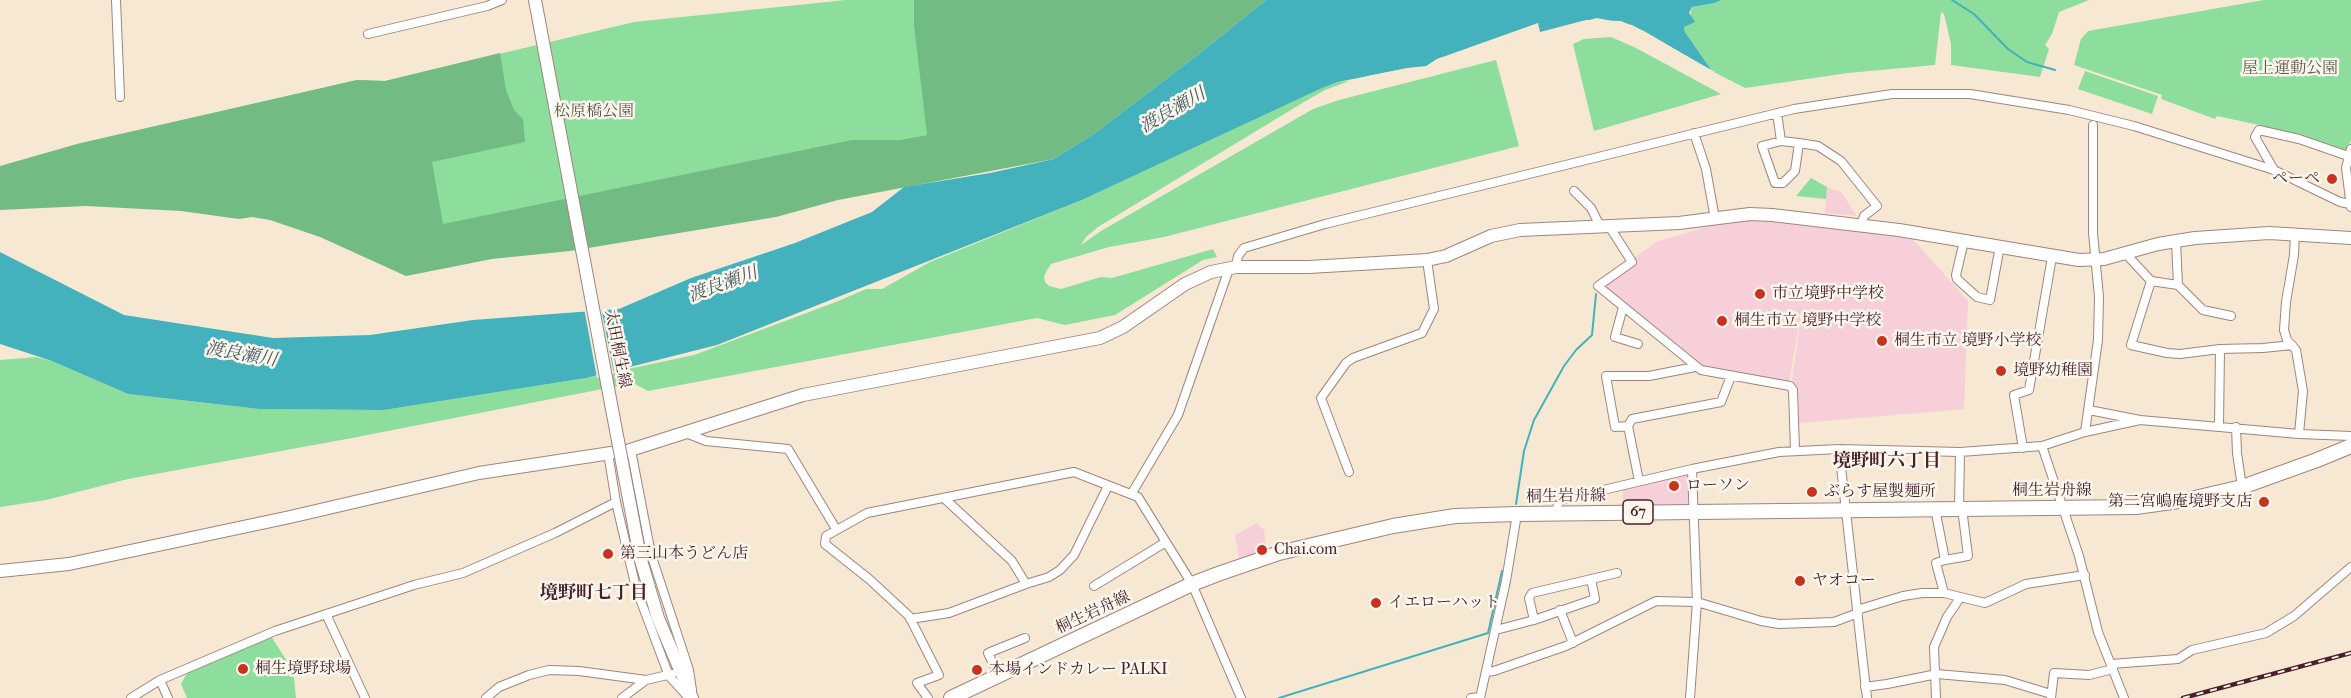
<!DOCTYPE html>
<html>
<head>
<meta charset="utf-8">
<style>
  body { margin:0 }
  canvas { display:block; background:#f6e8d2 }
</style>
</head>
<body>
<canvas width="2351" height="698"></canvas>
<script>
const ctx = document.querySelector('canvas').getContext('2d');
ctx.lineJoin = 'round';
function fillPath(path, color) { ctx.fillStyle = color; ctx.fill(path, 'evenodd'); }
const poly = rows => new Path2D(rows.map(r => 'M' + r).join(''));
function strokePath(path, color, width, dash) { ctx.strokeStyle = color; ctx.lineWidth = width; ctx.lineCap = dash ? 'butt' : 'round'; ctx.setLineDash(dash || []); ctx.stroke(path); }
function write(font, color, halo, rows, align = 'center') {
  ctx.font = font + ' "IM FELL French Canon","Noto Serif JP",serif'; ctx.lineWidth = 5; ctx.setLineDash([]); ctx.textBaseline = 'middle'; ctx.strokeStyle = halo; ctx.fillStyle = color; for (const [text, x, y, turn = 0] of rows) {
    ctx.save(); ctx.translate(x, y); ctx.rotate((+turn || 0) * Math.PI / 180); ctx.textAlign = isNaN(turn) ? turn : align; if (halo) ctx.strokeText(text, 0, 0); ctx.fillText(text, 0, 0); ctx.restore();
  }
}
const built = poly([
  [1827,187,1841,192,1857,216,1825,213],
  [1754,220,1911,237,1968,301,1964,409,1799,423,1798,390,1792,380,1803,303,1789,381,1707,369,1697,365,1603,286,1634,258,1656,242,1716,224],
  [1688,473,1689,505,1623,507,1623,489],
  [1257,523,1264,530,1267,551,1239,561,1235,535]
]);
const green = poly([
  [846,0,1114,0,927,135,899,140,851,140,436,226,77,144,357,80,385,81,634,22],
  [1721,0,2089,0,2059,12,2052,34,2045,45,2049,49,2040,77,1951,65,1951,44,1944,14,1941,12,1935,65,1848,73,1745,88,1712,71,1685,32,1684,27,1689,23,1692,7,1715,3],
  [2264,0,2351,0,2351,140,2347,150,2344,151,2264,126,2217,116,2215,119,2161,99,2162,95,2074,65,2081,39,2088,31],
  [1611,37,1636,48,1721,94,1594,131,1573,44,1584,39],
  [1496,60,1519,146,1164,237,1109,247,1051,264,1047,270,1044,277,1045,282,1049,286,1061,289,1101,277,1112,278,1213,249,1217,257,1203,260,1115,315,1065,325,1037,318,648,391,633,383,352,438,128,479,46,500,0,507,0,360,36,357,52,361,128,394,259,409,384,410,586,378,694,355,836,302,866,289,882,289,930,262,1082,200,1320,89,1338,82,1350,81,1325,90,1304,102,1098,227,1086,237,1081,245,1101,231,1313,109,1339,100],
  [2085,71,2158,96,2152,114,2078,89],
  [1811,178,1827,187,1826,199,1796,196],
  [271,636,290,666,294,678,296,698,187,698,181,684,187,673]
]);
const forest = poly([
  [914,0,1266,0,1195,57,1095,133,1054,159,838,200,776,217,570,251,492,259,406,276,320,237,270,220,252,217,239,219,181,211,86,206,0,210,0,166,77,144,357,80,385,81,500,53,506,90,514,110,523,119,525,142,432,162,443,224,851,140,899,140,927,135,914,25]
]);
const water = poly([
  [1266,0,1721,0,1715,3,1692,7,1689,13,1695,22,1684,27,1685,32,1712,71,1644,31,1621,21,1586,20,1540,32,1538,23,1437,59,1426,67,1408,68,1338,82,1320,89,1082,200,717,345,586,378,384,410,259,409,128,394,52,361,0,344,0,252,124,315,273,338,370,335,473,320,619,309,691,278,795,243,872,212,904,187,990,173,1054,159,1095,133,1195,57]
]);
const pier = poly([
  [1597,18,1632,25,1715,72,1711,74,1642,34,1621,24,1598,21,1541,35,1538,33],
  [1472,50,1439,62,1426,69,1409,71,1339,85,1322,91,1325,90,1350,81,1368,76,1408,68,1426,66,1437,59],
  [601,307,614,374,597,378,584,308]
]);
const stream = poly([
  [1952,0,1974,14,2008,49,2027,62,2055,70],
  [1516,504,1524,451,1534,420,1564,366,1576,350,1592,335,1596,294],
  [1279,698,1488,633,1502,571]
]);
const street = poly([
  [116,0,120,97],
  [368,34,487,6,502,0],
  [1777,113,1781,141],
  [1694,133,1706,169,1715,219],
  [1799,143,1795,171,1783,183,1775,183,1762,146,1781,141,1799,143,1818,146,1841,161,1877,206,1864,216,1861,225],
  [2274,170,2255,137,2259,130,2299,139,2351,157],
  [1574,191,1591,208,1600,226],
  [2351,207,2346,168,2351,149],
  [1609,226,1632,262,1598,286,1701,370,1790,386,1793,390,1795,450],
  [2295,234,2294,255,2286,302,2284,330,2287,340,2296,350,2303,391,2299,434],
  [1964,241,1956,275,1957,279,1977,297,1990,300,2000,246],
  [2176,242,2178,285],
  [2125,253,2151,281,2131,345,2167,353,2180,354,2220,349,2263,348,2292,345],
  [1236,267,1238,256,1244,248,1325,224,1794,109,1892,94,1970,94,2069,110,2134,126,2274,170,2340,202,2350,204],
  [2151,281,2178,285,2203,310,2231,316],
  [1623,307,1615,337,1638,344],
  [2089,410,2140,420,2299,434,2351,436],
  [1628,426,1615,427,1606,376,1649,376,1695,367],
  [2219,426,2220,349],
  [2236,427,2237,453,2242,487],
  [2085,432,2098,340,2099,297,2093,233,2093,125],
  [686,433,706,441,788,449,836,529],
  [2042,446,2079,556,2098,632,2124,698],
  [2023,448,2014,395,2029,390,2052,257],
  [1839,449,1867,698],
  [631,450,651,554,689,670,692,690],
  [608,453,616,502,636,588,669,676,689,698],
  [1349,472,1321,398,1346,363,1353,358,1422,333,1434,309,1427,260],
  [1639,481,1628,426,1632,419,1721,402,1731,376],
  [1132,493,1178,415,1229,269],
  [1935,508,1945,560,1968,556,1962,508],
  [1959,508,1960,452],
  [1556,514,1558,504,1561,500,1692,469,1779,452,1839,449,1960,452,2042,446,2085,432,2140,420],
  [1026,584,1049,577,1060,570,1074,555,1108,486],
  [1094,586,1166,542],
  [1944,593,1936,563,1945,560],
  [1560,610,1573,643],
  [1857,610,1903,596,1922,593,1944,593,1985,603,2026,584,2085,575],
  [326,614,365,698],
  [910,619,949,613,1026,584,1012,561,945,499],
  [1534,620,1529,598,1532,593,1617,573],
  [1496,630,1534,620,1595,599,1591,579],
  [2111,664,2178,659,2192,650,2266,633,2294,616,2351,567],
  [1486,672,1494,671,1566,646,1656,601,1697,602,1761,621,1779,624,1834,622,1858,613],
  [999,676,988,653,1025,638],
  [160,680,168,698],
  [1865,687,1887,684,1937,674,2005,680,2051,694],
  [131,698,160,680,275,631,414,585,463,573,555,533,616,502],
  [486,698,499,687,529,675,549,670,579,671,646,680,672,674],
  [622,698,646,680],
  [928,698,917,683,939,675,909,616,869,579,825,544,826,536,867,513,1074,472,1138,497,1192,584,1241,698],
  [1471,698,1480,697],
  [1480,698,1506,581,1517,514],
  [1690,698,1697,602,1692,469],
  [1936,698,1934,647,1947,617,1960,598],
  [2051,698,2054,673,2089,675,2113,669]
]);
const secondary = poly([
  [535,0,618,441],
  [627,451,803,395,1100,338,1123,327,1185,284,1211,272,1236,267,1309,267,1427,260,1446,256,1491,236,1520,230,1679,223,1750,214,1772,215,1899,230,2079,260,2104,259,2158,244,2195,238,2269,233,2351,238],
  [640,557,658,618,692,698],
  [0,571,69,564,290,517,479,473,611,453]
]);
const primary = poly([
  [951,698,1192,584,1218,574,1279,553,1393,526,1455,516,1517,514,2136,507,2186,500,2242,487,2317,460,2351,446]
]);
const rail = poly([
  [2183,698,2351,653]
]);
const secondaryBridge = poly([
  [618,441,640,557]
]);
const markers = [
  [2332,179,6,"#c8321e"],
  [1760,294,6,"#c8321e"],
  [1722,321,6,"#c8321e"],
  [1882,341,6,"#c8321e"],
  [2001,371,6,"#c8321e"],
  [1674,486,6,"#c8321e"],
  [1812,492,6,"#c8321e"],
  [2264,502,6,"#c8321e"],
  [1262,550,6,"#c8321e"],
  [608,554,6,"#c8321e"],
  [1800,581,6,"#c8321e"],
  [1376,603,6,"#c8321e"],
  [243,669,6,"#c8321e"],
  [977,670,6,"#c8321e"]
];
const shields = [
  [1638,512,30]
];
const shieldNames = [
  ["67",1638,512]
];
const parkNames = [
  ["屋上運動公園",2290,69],
  ["松原橋公園",594,112]
];
const poiNames = [
  ["ペーペ",2320,179,"right"],
  ["市立境野中学校",1772,294],
  ["桐生市立 境野中学校",1734,321],
  ["桐生市立 境野小学校",1894,341],
  ["境野幼稚園",2013,371],
  ["ローソン",1686,486],
  ["ぶらす屋製麺所",1824,492],
  ["第二宮嶋庵境野支店",2252,502,"right"],
  ["Chai.com",1274,550],
  ["第三山本うどん店",620,554],
  ["ヤオコー",1812,581],
  ["イエローハット",1388,603],
  ["桐生境野球場",255,669],
  ["本場インドカレー PALKI",989,670]
];
const streetNames = [
  ["太田桐生線",617,349,79],
  ["桐生岩舟線",2052,491],
  ["桐生岩舟線",1566,497,-1],
  ["桐生岩舟線",1093,613,-25]
];
const waterNames = [
  ["渡良瀬川",1173,111,-30],
  ["渡良瀬川",723,285,-20],
  ["渡良瀬川",241,355,10]
];
const neighbourhoodNames = [
  ["境野町六丁目",1887,462],
  ["境野町七丁目",594,594]
];
fillPath(built, '#f6cfd8');
fillPath(green, '#8ddd9c');
fillPath(forest, '#72bc84');
fillPath(water, '#43b2bc');
fillPath(pier, '#f6e8d2');
strokePath(stream, '#43b2bc', 2);
strokePath(street, '#a0847e', 10);
strokePath(secondary, '#a0847e', 14);
strokePath(primary, '#a0847e', 16);
strokePath(street, '#fff', 8);
strokePath(secondary, '#fff', 12);
strokePath(primary, '#fff', 14);
strokePath(rail, '#4a1f2b', 4.5);
strokePath(rail, '#fbf7ec', 2, [7]);
strokePath(secondaryBridge, '#a0847e', 14, []);
strokePath(secondaryBridge, '#fff', 12);
for (const [x, y, r, color] of markers) { const dot = new Path2D(); dot.arc(x, y, r, 0, 2 * Math.PI); ctx.fillStyle = color; ctx.fill(dot); strokePath(dot, '#fbf7ec', 2); }
for (const [x, y, w] of shields) { const box = new Path2D(); box.roundRect(x - w / 2, y - 12, w, 24, 4.5); ctx.fillStyle = '#fbf7ec'; ctx.fill(box); strokePath(box, '#4a1f2b', 1.5); }
write('bold 15px', '#4a1f2b', null, shieldNames);
write('16px', '#5e584d', '#fbf7ec', parkNames);
write('16px', '#4a1f2b', '#fbf7ec', poiNames, 'left');
write('16px', '#4a1f2b', '#fbf7ec', streetNames);
write('italic 18px', '#475a65', '#fbf7ec', waterNames);
write('bold 18px', '#4a1f2b', '#fbf7ec', neighbourhoodNames);
</script>
</body>
</html>
